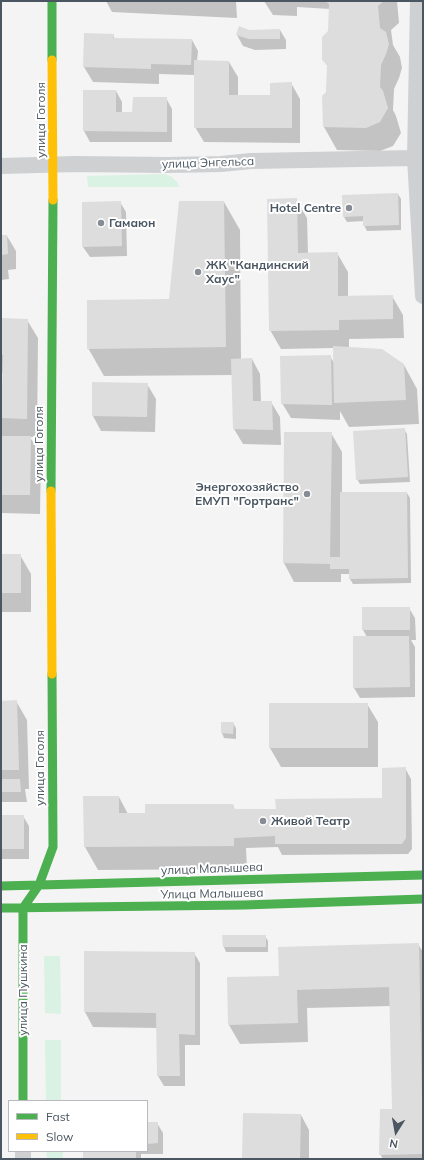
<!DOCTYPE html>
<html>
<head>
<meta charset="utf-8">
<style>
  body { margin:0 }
  #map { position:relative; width:424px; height:1160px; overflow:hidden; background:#f4f4f4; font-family:Mulish,sans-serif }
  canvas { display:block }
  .frame { position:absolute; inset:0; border:2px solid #4a5661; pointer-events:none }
  .legend { position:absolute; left:8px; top:1100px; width:140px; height:52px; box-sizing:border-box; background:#fff; border:1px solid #b7bbc0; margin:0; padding:5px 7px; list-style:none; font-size:12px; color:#4a5661 }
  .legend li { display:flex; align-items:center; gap:8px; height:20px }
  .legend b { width:20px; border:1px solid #b7bbc0 }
  .north { position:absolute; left:376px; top:1112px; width:40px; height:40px; -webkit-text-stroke:3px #fff; paint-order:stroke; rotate:191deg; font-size:11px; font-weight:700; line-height:16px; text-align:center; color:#4a5661 }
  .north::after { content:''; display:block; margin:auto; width:14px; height:18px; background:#4a5661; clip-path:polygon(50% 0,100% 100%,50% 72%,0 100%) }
</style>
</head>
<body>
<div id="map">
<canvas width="424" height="1160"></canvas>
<div class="frame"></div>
<ul class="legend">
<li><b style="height:5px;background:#4caf50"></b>Fast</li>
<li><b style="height:5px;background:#ffc107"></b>Slow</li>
</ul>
<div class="north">N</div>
</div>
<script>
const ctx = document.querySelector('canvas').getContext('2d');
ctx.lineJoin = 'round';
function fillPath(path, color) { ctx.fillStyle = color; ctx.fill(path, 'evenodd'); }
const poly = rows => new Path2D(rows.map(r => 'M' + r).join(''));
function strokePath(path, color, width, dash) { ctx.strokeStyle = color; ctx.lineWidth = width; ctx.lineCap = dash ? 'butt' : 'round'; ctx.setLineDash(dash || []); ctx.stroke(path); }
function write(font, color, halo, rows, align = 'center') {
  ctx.font = font + ' Mulish,sans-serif'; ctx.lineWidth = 4; ctx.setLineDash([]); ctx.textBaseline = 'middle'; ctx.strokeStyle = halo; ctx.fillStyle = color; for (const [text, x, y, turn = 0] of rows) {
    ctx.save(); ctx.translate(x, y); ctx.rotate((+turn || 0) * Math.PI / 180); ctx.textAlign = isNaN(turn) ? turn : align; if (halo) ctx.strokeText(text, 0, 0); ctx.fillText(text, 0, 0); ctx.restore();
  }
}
const green = poly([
  [165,174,172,177,178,183,179,187,88,187,87,176],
  [44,956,60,956,61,1014,45,1013],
  [45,1040,61,1040,61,1101,46,1101],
  [46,1151,63,1151,63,1159,47,1159]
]);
const shadow = poly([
  [106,1,236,1,237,18,112,12],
  [264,1,397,1,399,23,391,30,393,45,400,57,402,68,399,78,394,89,393,110,396,116,401,133,393,146,380,151,337,150,324,127,328,67,323,59,329,31,330,9,297,7,297,16,273,15],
  [280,30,286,40,286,49,255,50,243,46,237,35,249,31],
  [113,35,115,39,192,40,198,51,197,61,229,62,238,77,238,96,271,96,291,83,300,99,300,143,204,142,195,127,195,75,159,74,159,84,93,82,84,67],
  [84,91,116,91,122,102,122,113,133,113,166,98,172,109,172,142,90,142,84,131],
  [398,194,401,199,401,230,367,231,364,225,364,221,347,222,344,217],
  [296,199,307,218,308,254,337,253,348,272,348,297,392,296,403,315,404,338,349,339,349,348,404,365,417,389,419,424,349,427,340,411,340,420,291,418,282,403,330,356,334,363,334,348,281,349,270,330],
  [120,202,126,212,127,256,90,257,83,247],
  [224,202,240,230,241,359,252,359,260,374,261,402,271,402,280,417,281,445,243,444,234,429,233,375,104,376,88,348,169,300],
  [1,236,7,236,16,251,16,269,8,270,9,279,1,280],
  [1,319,27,320,38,338,37,437,30,437,41,456,40,514,1,513,1,394,3,394,4,373,1,373],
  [93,383,147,384,156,399,155,432,101,431,93,416],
  [404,429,407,434,410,482,360,484,357,479],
  [331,433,342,452,342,493,407,493,410,498,411,583,353,584,350,579,350,574,341,574,341,582,294,582,284,563],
  [1,555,20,555,31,574,31,612,1,612],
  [409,608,415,618,416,640,411,640,415,647,415,697,360,698,354,688,367,637,363,630],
  [16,701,27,720,29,789,25,789,27,802,1,802,1,702],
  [367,704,378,722,378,767,281,767,270,748],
  [222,723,233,723,236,728,236,739,224,738,222,733],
  [405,768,411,779,412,849,408,854,282,855,278,847,246,848,247,869,98,870,85,847,119,797,128,814,146,814,233,805,235,810,277,810,383,799],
  [1,816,23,816,29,826,29,859,1,859],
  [265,936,268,941,268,952,226,952,224,947],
  [418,944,423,952,423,1159,383,1159,380,1154,393,1110,391,1006,307,1008,308,1042,240,1044,229,1025,280,977],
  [85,952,194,953,200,963,200,1045,185,1045,185,1086,164,1086,158,1076,158,1028,93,1027,85,1012],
  [301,1115,309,1130,309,1159,243,1159],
  [147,1123,157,1123,163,1133,163,1154,141,1154,141,1159,84,1159,84,1151,147,1151]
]);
const building = poly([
  [325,1,384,1,378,6,380,28,386,32,389,44,386,54,381,65,380,87,383,91,388,108,380,122,366,128,323,127,322,96,326,92,327,65,322,60,322,37,328,31,329,4],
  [239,26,249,30,280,29,280,39,249,39,236,35],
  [84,33,114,34,113,38,192,39,191,65,151,64,151,69,83,67],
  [194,60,229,61,229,95,270,95,270,83,292,82,292,128,194,128],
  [83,90,116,90,116,112,132,112,133,97,167,97,167,132,83,131],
  [398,193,399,225,363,226,363,216,343,217,342,195],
  [297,198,298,253,338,252,338,296,393,295,393,319,339,320,339,330,269,331,267,199],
  [121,201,122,246,82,247,82,202],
  [179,201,224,201,226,347,87,349,87,300,169,299],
  [1,235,7,235,8,254,1,255],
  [1,318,28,319,27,419,1,418,3,355,1,355],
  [333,346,382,349,404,364,406,400,334,403],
  [331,355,332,405,281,404,280,356],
  [252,358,253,401,272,401,273,430,233,429,231,359],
  [92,382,148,383,147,417,92,416],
  [405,428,408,477,356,480,353,431],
  [284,432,332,432,330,557,340,557,340,492,407,492,408,578,349,579,349,569,330,569,330,564,283,563],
  [1,436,31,436,30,495,1,495],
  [1,554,21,554,21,593,1,593],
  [362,607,410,607,410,630,362,630],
  [353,636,409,636,410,687,353,688],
  [17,700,19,770,1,770,1,701],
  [269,703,368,703,368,748,269,748],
  [221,722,234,722,233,734,221,733],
  [406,767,406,838,402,844,275,844,275,836,234,838,234,846,84,847,83,796,119,796,119,813,145,813,145,804,233,804,234,809,276,809,275,799,382,798,382,768],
  [1,779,20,779,21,792,1,792],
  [1,815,24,815,24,849,1,849],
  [222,935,266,935,266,947,223,947],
  [419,943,423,1154,379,1155,380,1109,392,1109,389,987,297,990,298,1023,228,1025,227,977,279,976,278,947],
  [84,951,195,952,195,1035,179,1034,180,1076,157,1076,156,1013,84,1012],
  [243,1113,301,1114,300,1159,242,1159],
  [147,1122,158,1122,158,1143,147,1144],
  [83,1151,136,1151,136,1159,83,1159]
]);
const street = poly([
  [418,1,415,158,423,296],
  [1,166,76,164,167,165,221,164,251,161,415,158],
  [23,1159,23,1151]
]);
const fast = poly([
  [52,1,52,60],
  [51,491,53,200],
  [1,886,423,875],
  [1,908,244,905,423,899],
  [23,1101,23,908,39,885,53,847,52,674]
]);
const slow = poly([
  [52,60,53,200],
  [51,491,52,674]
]);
const markers = [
  [349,208,4,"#868d94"],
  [101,223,4,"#868d94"],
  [198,272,4,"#868d94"],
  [307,494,4,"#868d94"],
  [263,821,4,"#868d94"]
];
const streetNames = [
  ["улица Гоголя",41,120,-90],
  ["улица Энгельса",208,163,-2],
  ["улица Гоголя",39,444,-90],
  ["улица Гоголя",40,768,-90],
  ["улица Малышева",212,869,-2],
  ["Улица Малышева",212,894,-1],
  ["улица Пушкина",23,990,-90]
];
const poiNames = [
  ["Hotel Centre",341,208,"right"],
  ["Гамаюн",109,223],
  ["ЖК \"Кандинский",206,265],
  ["Хаус\"",206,279],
  ["Энергохозяйство",299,487,"right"],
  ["ЕМУП \"Гортранс\"",299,501,"right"],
  ["Живой Театр",271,821]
];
fillPath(green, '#d9f2e3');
fillPath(shadow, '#0003');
fillPath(building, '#ddddde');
strokePath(street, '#ced0d2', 16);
strokePath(fast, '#4caf50', 9);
strokePath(slow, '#ffc107', 9);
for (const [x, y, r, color] of markers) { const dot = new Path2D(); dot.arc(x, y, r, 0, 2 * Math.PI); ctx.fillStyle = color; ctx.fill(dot); strokePath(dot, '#fff', 1.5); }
write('12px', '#4a5661', '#fff', streetNames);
write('bold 12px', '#4a5661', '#fff', poiNames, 'left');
</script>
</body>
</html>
